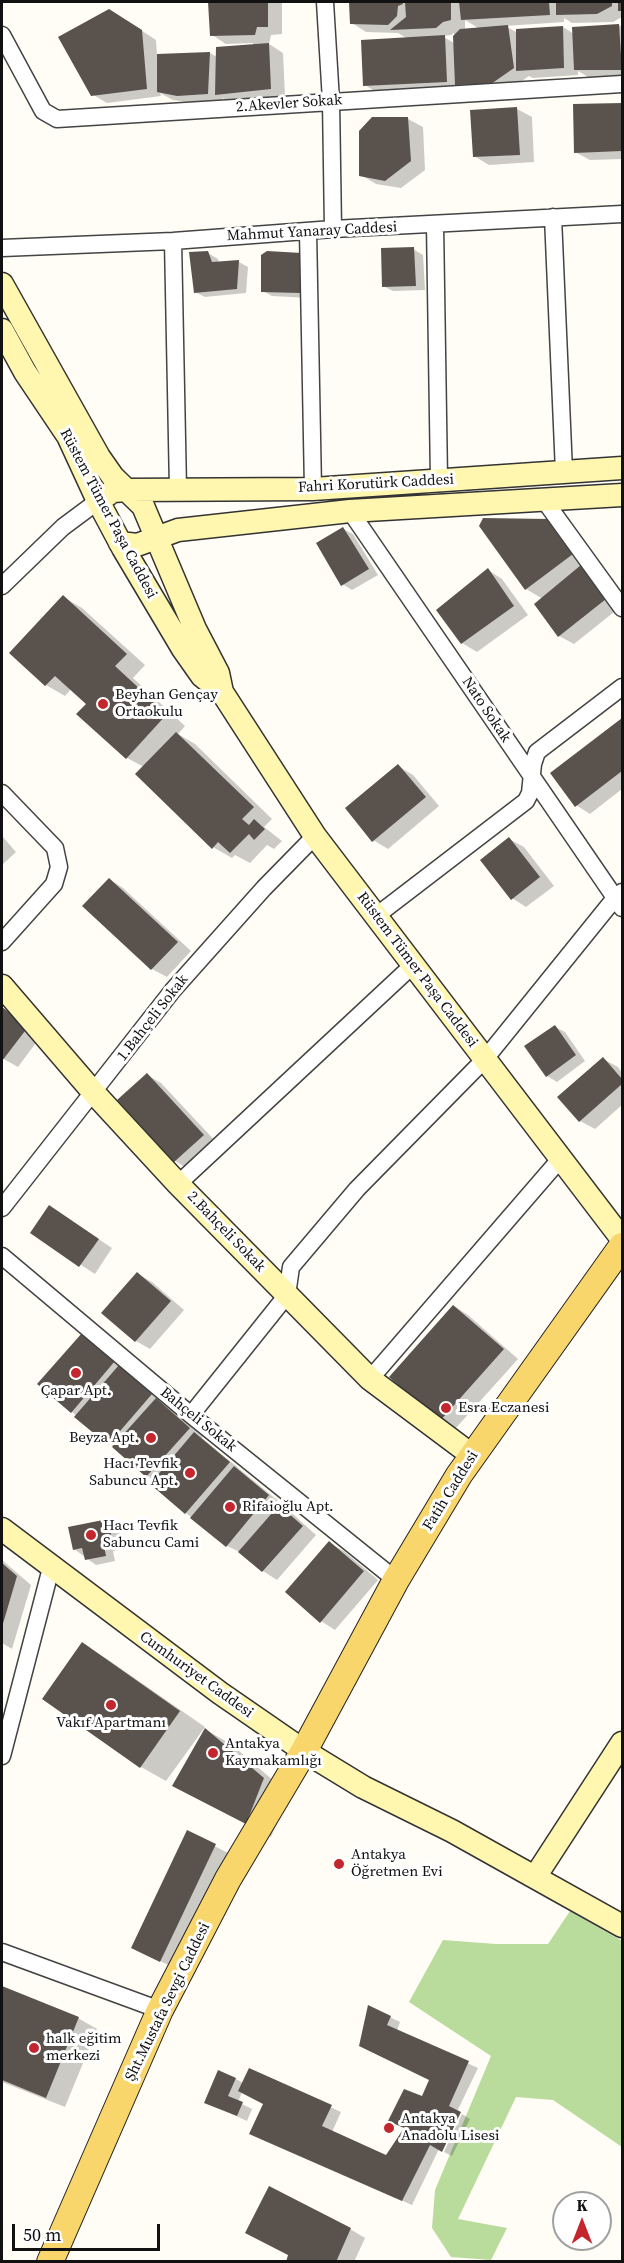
<!DOCTYPE html>
<html>
<head>
<meta charset="utf-8">
<style>
  body { margin:0 }
  #map { position:relative; width:624px; height:2263px; overflow:hidden; background:#fffdf5; font-family:"Source Serif 4",serif }
  canvas { display:block }
  .frame { position:absolute; inset:0; border:3px solid #111; pointer-events:none }
  .north { position:absolute; left:552px; top:2191px; width:60px; height:60px; box-sizing:border-box; background:#fff; border:2px solid #a0a0a0; border-radius:50%; rotate:0deg; font-size:16px; font-weight:700; line-height:24px; text-align:center; color:#111 }
  .north::after { content:''; display:block; margin:auto; width:21px; height:27px; background:#c4262e; clip-path:polygon(50% 0,100% 100%,50% 72%,0 100%) }
  .scale { position:absolute; left:12px; top:2224px; width:148px; height:27px; box-sizing:border-box; border:3px solid #111; border-top:0; padding-left:8px; font-size:18px; line-height:21px; white-space:nowrap; color:#111; -webkit-text-stroke:4px #fff; paint-order:stroke }
</style>
</head>
<body>
<div id="map">
<canvas width="624" height="2263"></canvas>
<div class="frame"></div>
<div class="north">K</div>
<div class="scale">50 m</div>
</div>
<script>
const ctx = document.querySelector('canvas').getContext('2d');
ctx.lineJoin = 'round';
function fillPath(path, color) { ctx.fillStyle = color; ctx.fill(path, 'evenodd'); }
const poly = rows => new Path2D(rows.map(r => 'M' + r).join(''));
function strokePath(path, color, width, dash) { ctx.strokeStyle = color; ctx.lineWidth = width; ctx.lineCap = dash ? 'butt' : 'round'; ctx.setLineDash(dash || []); ctx.stroke(path); }
function write(font, color, halo, rows, align = 'center') {
  ctx.font = font + ' "Source Serif 4",serif'; ctx.lineWidth = 6; ctx.setLineDash([]); ctx.textBaseline = 'middle'; ctx.strokeStyle = halo; ctx.fillStyle = color; for (const [text, x, y, turn = 0] of rows) {
    ctx.save(); ctx.translate(x, y); ctx.rotate((+turn || 0) * Math.PI / 180); ctx.textAlign = isNaN(turn) ? turn : align; if (halo) ctx.strokeText(text, 0, 0); ctx.fillText(text, 0, 0); ctx.restore();
  }
}
const forest = poly([
  [570,1911,622,1941,622,2147,553,2100,516,2097,458,2219,507,2228,491,2260,451,2257,432,2228,435,2190,491,2056,409,2002,443,1940,496,1944,548,1944]
]);
const shadow = poly([
  [210,2,282,2,282,34,271,35,269,44,283,53,285,96,231,103,223,98,222,101,193,103,173,100,160,93,161,96,107,103,92,94,124,19,156,40,157,55,210,53,217,57,253,46,253,43,226,44,212,35],
  [351,2,622,2,622,17,613,22,572,23,564,18,564,22,505,26,518,33,563,27,574,34,619,25,622,27,622,78,590,78,578,71,578,75,533,78,529,76,506,92,379,94,365,85,408,39,398,33,366,32,352,23],
  [465,20,480,29,465,30],
  [454,33,454,43,442,36,451,35],
  [622,104,622,159,590,160,575,152,574,106],
  [517,109,532,117,534,162,489,165,474,156],
  [408,119,423,127,425,170,401,188,376,184,361,175],
  [413,249,423,255,425,290,393,291,383,286],
  [208,253,218,259,219,263,239,262,248,267,246,293,205,297,195,292],
  [301,254,309,298,272,296,263,291],
  [548,520,619,608,574,644,559,636,543,599,526,589,481,526],
  [343,529,353,534,378,575,352,590,342,584],
  [488,570,502,579,528,615,477,652,462,643],
  [63,597,82,608,145,665,133,678,185,726,178,734,195,744,272,819,264,827,282,841,274,849,267,845,250,863,235,855,232,858,213,847,144,767,127,758,88,704,71,689,65,696,46,685],
  [622,720,622,789,590,814,576,805,552,773],
  [398,766,413,775,439,806,388,849,373,840],
  [2,836,16,852,2,865],
  [509,839,524,847,554,886,526,907,512,898],
  [109,879,123,888,191,951,167,977,152,969,84,906],
  [2,1007,41,1036,18,1067,2,1058],
  [555,1027,565,1032,585,1061,557,1082,547,1076],
  [603,1059,618,1067,622,1073,622,1105,595,1129,580,1121],
  [147,1075,161,1083,218,1144,190,1170,175,1161,119,1100],
  [50,1207,112,1248,95,1274,32,1233],
  [137,1274,152,1282,184,1310,150,1349,136,1341],
  [454,1306,468,1315,518,1359,455,1429,440,1421],
  [82,1334,166,1403,164,1405,203,1437,202,1438,283,1505,280,1507,294,1515,316,1535,277,1580,263,1571,242,1553,227,1546,186,1513,154,1481,72,1412],
  [108,1521,118,1526,123,1549,113,1551,115,1561,96,1565,74,1549],
  [329,1543,344,1551,378,1580,335,1630,321,1621],
  [2,1560,31,1585,12,1649,2,1643],
  [82,1644,107,1659,205,1727,166,1781,141,1767],
  [206,1730,231,1744,289,1794,271,1837,174,1786],
  [187,1832,234,1856,180,1971,133,1947],
  [2,1987,78,2018,97,2029,65,2107,2,2082],
  [369,2007,400,2022,397,2031,478,2068,412,2205,261,2139,265,2104,242,2092,238,2102,252,2109,247,2121,206,2102,236,2079,243,2083,249,2070,341,2112,332,2132,386,2156,406,2129,431,2080],
  [462,2114,470,2119,452,2156,444,2152],
  [350,2229,365,2238,354,2262,287,2262]
]);
const building = poly([
  [208,2,268,2,268,27,257,27,255,35,210,36],
  [349,2,402,2,403,4,398,6,397,16,388,25,350,24],
  [405,2,451,2,451,20,443,22,436,28,390,30,406,17],
  [459,2,549,2,550,15,461,20],
  [556,2,612,2,612,6,597,14,556,15],
  [618,2,622,2,622,11,618,11],
  [109,9,142,30,147,89,91,96,58,37],
  [619,24,622,70,574,70,572,27],
  [508,25,514,68,491,84,455,85,453,36,460,29],
  [563,26,564,68,516,71,516,29],
  [445,35,447,82,363,86,361,40],
  [269,43,271,89,215,95,216,47],
  [210,52,208,94,177,96,157,92,157,54],
  [622,103,622,151,574,153,573,104],
  [517,107,520,155,473,157,470,110],
  [372,117,408,117,411,161,385,181,359,176,359,131],
  [414,247,416,286,382,287,381,248],
  [208,251,212,262,239,260,237,289,194,293,189,252],
  [267,251,302,253,300,293,261,292,261,255],
  [483,518,549,519,573,554,525,590,479,526],
  [343,527,369,569,341,586,316,543],
  [581,565,606,599,558,637,534,604],
  [488,568,514,606,461,644,436,610],
  [63,595,127,654,115,666,167,714,126,759,76,714,86,704,55,676,45,686,9,653],
  [622,718,622,771,575,807,550,773],
  [176,732,254,807,242,819,249,825,254,819,265,829,254,840,249,834,230,853,218,842,212,849,135,774],
  [398,764,426,797,372,842,345,808],
  [509,837,540,877,511,900,480,860],
  [109,878,178,942,151,970,82,906],
  [2,1007,28,1027,2,1061],
  [555,1025,576,1055,546,1077,524,1046],
  [603,1057,622,1079,622,1084,579,1122,557,1097],
  [147,1073,204,1135,174,1162,117,1100],
  [49,1205,99,1239,79,1267,30,1233],
  [137,1272,171,1301,135,1342,101,1313],
  [453,1305,504,1349,439,1422,389,1377],
  [82,1333,115,1361,71,1413,37,1384],
  [119,1365,152,1394,108,1445,74,1417],
  [156,1398,190,1428,146,1477,112,1447],
  [194,1432,230,1462,185,1514,150,1484],
  [234,1466,269,1495,226,1547,190,1518],
  [279,1505,303,1526,262,1572,238,1552],
  [108,1519,113,1544,104,1546,106,1556,85,1560,82,1548,73,1550,68,1527],
  [329,1541,364,1571,320,1623,285,1592],
  [2,1563,17,1576,2,1627],
  [82,1642,180,1711,140,1768,42,1699],
  [205,1728,264,1778,246,1824,172,1786],
  [187,1830,216,1844,160,1962,131,1948],
  [2,1986,79,2017,46,2098,2,2080],
  [368,2005,391,2016,387,2025,469,2061,449,2106,461,2112,442,2152,430,2145,402,2201,249,2134,263,2104,238,2091,249,2068,332,2105,322,2126,386,2155,404,2128,388,2121,404,2089,422,2096,429,2080,359,2046],
  [218,2070,236,2078,228,2096,243,2102,237,2116,204,2103],
  [269,2186,351,2228,336,2262,286,2262,288,2255,245,2233]
]);
const street = poly([
  [325,2,331,101,333,229],
  [2,35,43,111,57,119,622,84],
  [553,217,564,472],
  [435,224,439,480],
  [308,231,313,489],
  [173,241,178,489],
  [2,248,173,241,333,229,622,214],
  [544,500,622,608],
  [350,511,622,908],
  [2,586,63,527,98,501],
  [2,793,55,848,59,867,54,884,2,942],
  [376,916,526,801,530,793,533,764,537,752,622,687],
  [178,1184,413,965],
  [2,1208,173,990,264,888,315,836],
  [2,1256,191,1415,396,1580],
  [370,1379,561,1158],
  [191,1415,287,1295,291,1267,357,1189,485,1059,615,898,622,892],
  [2,1756,51,1568],
  [2,1952,160,2010]
]);
const secondary = poly([
  [2,284,99,457,113,477,143,506,195,629,218,673,222,692],
  [2,330,25,372,68,436,98,501,123,548,183,649,202,676,222,692,315,836,622,1239],
  [98,501,113,491,128,490,313,489,622,468],
  [120,543,137,545,178,530,350,511,622,495],
  [2,986,94,1093,178,1184,370,1379,473,1456],
  [2,1529,220,1693,304,1751,363,1787,452,1831,622,1926],
  [535,1877,622,1743]
]);
const primary = poly([
  [50,2262,160,2010,228,1879,304,1751,396,1580,459,1475,622,1246]
]);
const markers = [
  [103,704,6,"#c4262e"],
  [76,1373,6,"#c4262e"],
  [446,1408,6,"#c4262e"],
  [151,1438,6,"#c4262e"],
  [190,1473,6,"#c4262e"],
  [230,1507,6,"#c4262e"],
  [91,1535,6,"#c4262e"],
  [111,1705,6,"#c4262e"],
  [213,1753,6,"#c4262e"],
  [339,1864,6,"#c4262e"],
  [34,2048,6,"#c4262e"],
  [389,2128,6,"#c4262e"]
];
const streetNames = [
  ["2.Akevler Sokak",289,104,-4],
  ["Mahmut Yanaray Caddesi",312,232,-3],
  ["Fahri Korutürk Caddesi",376,484,-3],
  ["Rüstem Tümer Paşa Caddesi",108,514,62],
  ["Nato Sokak",486,710,56],
  ["Rüstem Tümer Paşa Caddesi",417,970,53],
  ["1.Bahçeli Sokak",153,1018,-52],
  ["2.Bahçeli Sokak",226,1232,46],
  ["Bahçeli Sokak",198,1420,39],
  ["Fatih Caddesi",451,1491,-58],
  ["Cumhuriyet Caddesi",196,1675,36],
  ["Şht.Mustafa Sevgi Caddesi",168,2002,-64]
];
const poiNames = [
  ["Beyhan Gençay",115,695],
  ["Ortaokulu",115,712],
  ["Çapar Apt.",76,1391,"center"],
  ["Esra Eczanesi",458,1408],
  ["Beyza Apt.",139,1438,"right"],
  ["Hacı Tevfik",178,1464,"right"],
  ["Sabuncu Apt.",178,1481,"right"],
  ["Rifaioğlu Apt.",242,1507],
  ["Hacı Tevfik",103,1526],
  ["Sabuncu Cami",103,1543],
  ["Vakıf Apartmanı",111,1723,"center"],
  ["Antakya",225,1744],
  ["Kaymakamlığı",225,1761],
  ["Antakya",351,1855],
  ["Öğretmen Evi",351,1872],
  ["halk eğitim",46,2039],
  ["merkezi",46,2056],
  ["Antakya",401,2119],
  ["Anadolu Lisesi",401,2136]
];
fillPath(forest, '#b9dc9c');
fillPath(shadow, '#0003');
fillPath(building, '#5a524d');
strokePath(street, '#444', 19);
strokePath(secondary, '#333', 25);
strokePath(primary, '#222', 28);
strokePath(street, '#fff', 16);
strokePath(secondary, '#fff6b0', 22);
strokePath(primary, '#f9d66b', 26);
for (const [x, y, r, color] of markers) { const dot = new Path2D(); dot.arc(x, y, r, 0, 2 * Math.PI); ctx.fillStyle = color; ctx.fill(dot); strokePath(dot, '#fff', 2); }
write('15px', '#111', '#fff', streetNames);
write('15px', '#111', '#fff', poiNames, 'left');
</script>
</body>
</html>
